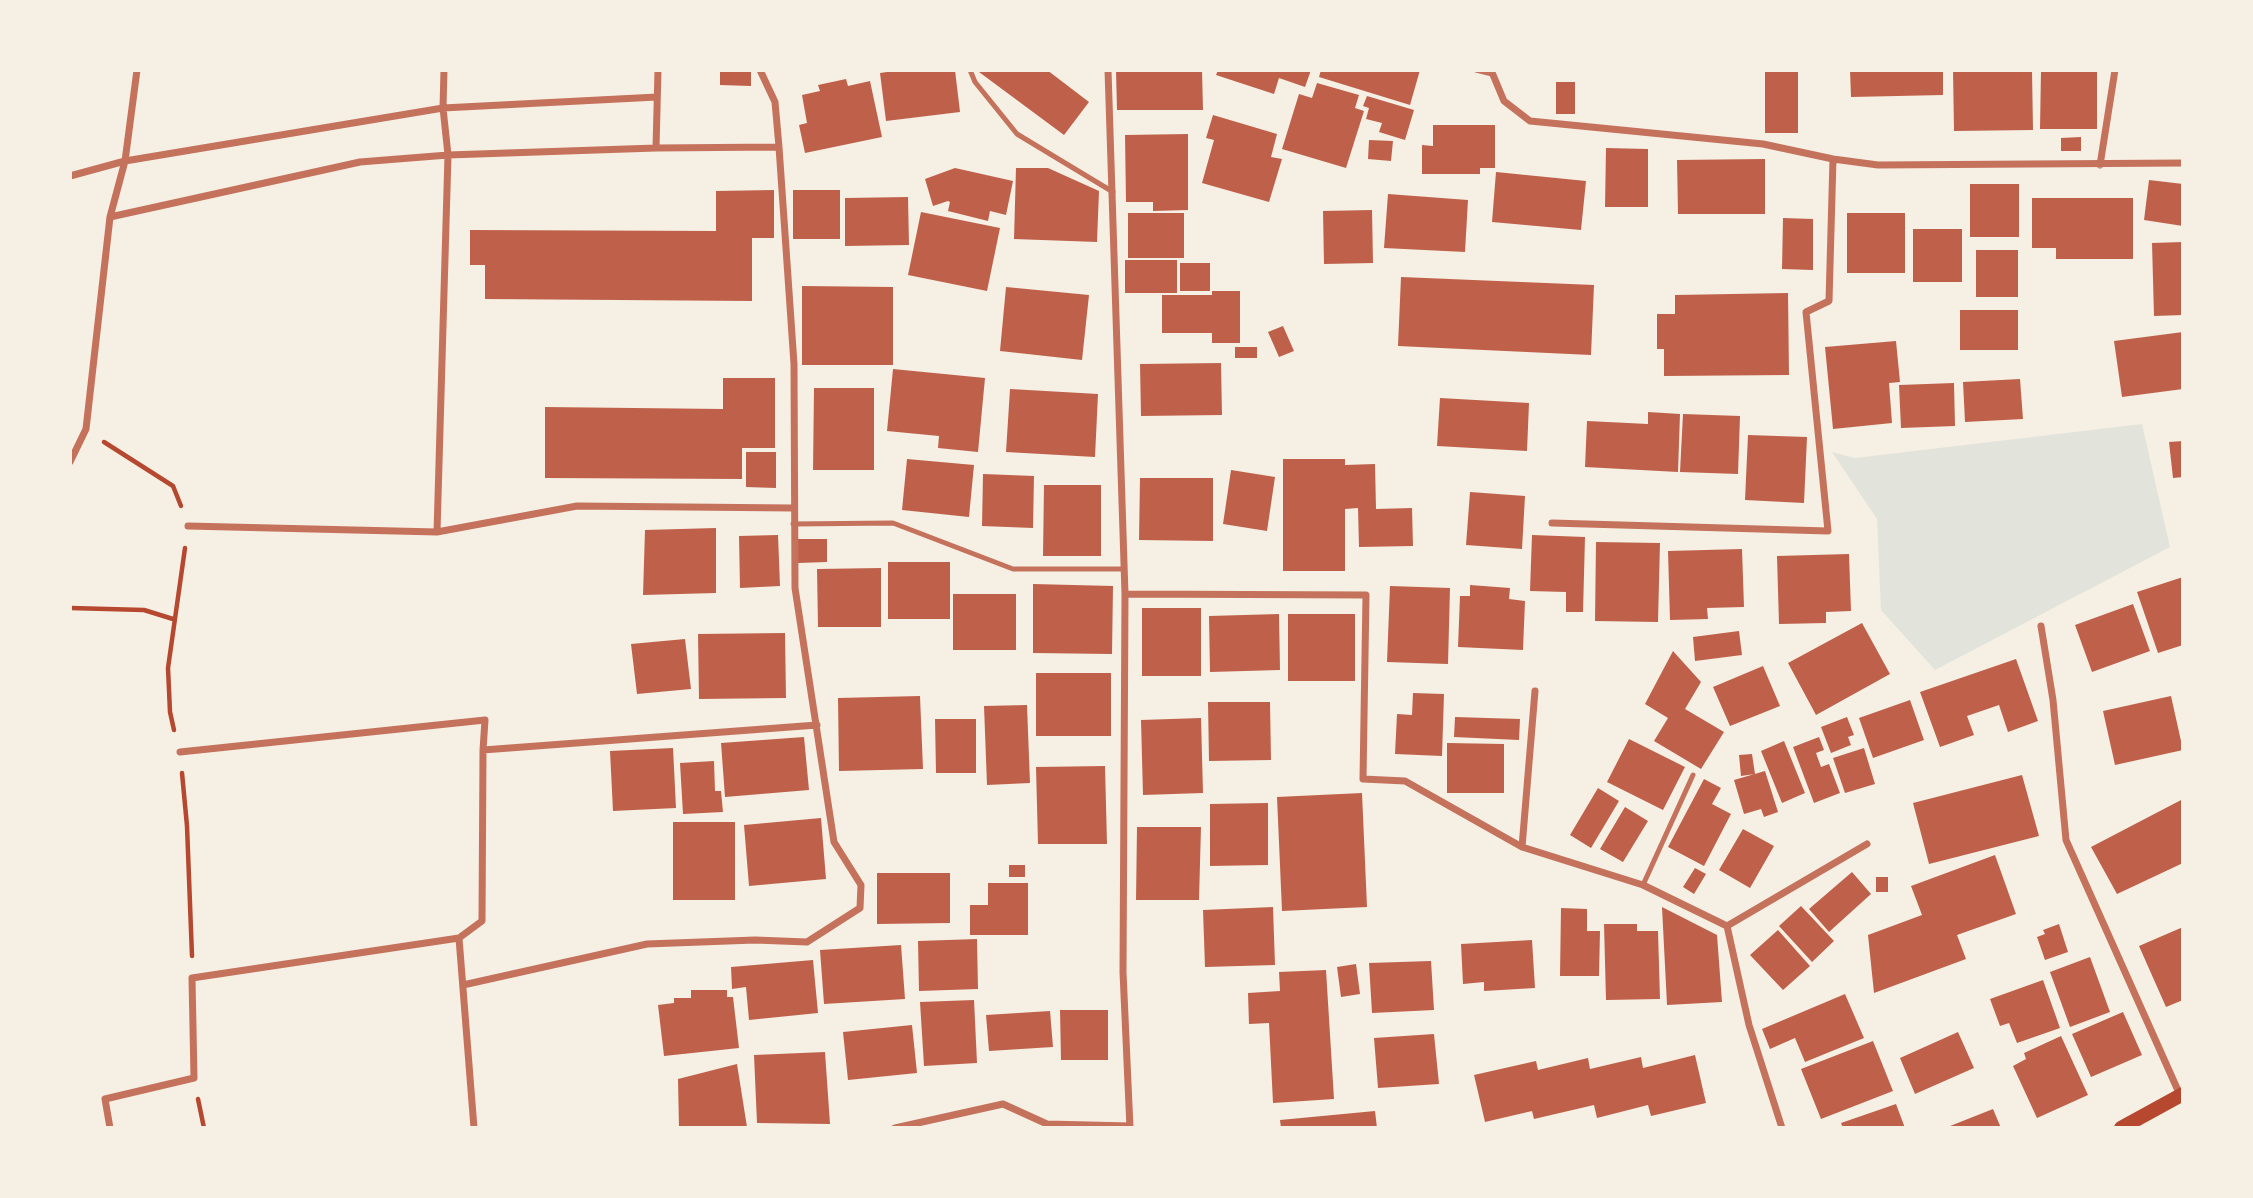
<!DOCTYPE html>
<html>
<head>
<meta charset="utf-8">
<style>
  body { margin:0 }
  #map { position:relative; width:2253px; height:1198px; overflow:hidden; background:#f6efe4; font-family:Ubuntu,sans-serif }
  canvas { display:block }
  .frame { position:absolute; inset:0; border:72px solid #f6efe4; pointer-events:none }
</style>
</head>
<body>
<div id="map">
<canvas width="2253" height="1198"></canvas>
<div class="frame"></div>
</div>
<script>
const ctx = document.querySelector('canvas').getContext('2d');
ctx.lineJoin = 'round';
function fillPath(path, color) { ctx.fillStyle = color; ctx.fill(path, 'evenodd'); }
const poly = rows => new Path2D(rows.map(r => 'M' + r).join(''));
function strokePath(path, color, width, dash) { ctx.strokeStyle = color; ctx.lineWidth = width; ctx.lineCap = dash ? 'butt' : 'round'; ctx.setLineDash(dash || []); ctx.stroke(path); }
const green = poly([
  [2142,424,2170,547,1935,670,1881,610,1877,519,1832,452,1855,458]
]);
const building = poly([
  [720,70,751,70,751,86,720,85],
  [901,70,955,70,960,112,886,121,880,73],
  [981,70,1047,70,1089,102,1064,135,979,72],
  [1116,70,1202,70,1203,110,1117,110],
  [1218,70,1311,70,1305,87,1279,78,1274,94,1216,75],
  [1321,70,1420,70,1410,105,1319,77],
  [1765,70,1798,70,1798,133,1765,133],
  [1850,70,1943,70,1943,95,1851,97],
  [1953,70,2032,70,2033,130,1954,131],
  [2041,70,2097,70,2097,129,2040,129],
  [846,79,848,86,870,81,882,137,805,153,799,125,807,123,802,95,820,91,818,85],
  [1556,82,1575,82,1575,114,1556,114],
  [1317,83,1359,95,1355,108,1364,111,1346,168,1282,149,1299,94,1312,98],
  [1367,96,1414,110,1405,140,1379,132,1382,123,1366,119,1369,108,1363,106],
  [1213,115,1277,134,1271,157,1282,159,1269,202,1202,183,1214,140,1206,138],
  [1433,125,1495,125,1495,168,1480,168,1480,174,1422,174,1422,145,1433,146],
  [1188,134,1188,210,1153,211,1153,202,1126,202,1125,135],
  [2081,137,2081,151,2061,151,2061,138],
  [1369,140,1393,141,1391,161,1368,159],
  [1606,148,1648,149,1648,207,1605,207],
  [1765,159,1765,214,1678,214,1677,160],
  [955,168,1013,181,1006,215,990,211,988,221,948,211,950,202,948,201,933,206,925,179],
  [1016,168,1048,168,1099,191,1097,242,1014,239],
  [1496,172,1586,181,1581,230,1492,222],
  [2149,180,2183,184,2183,226,2144,220],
  [1970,184,2019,184,2019,237,1970,237],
  [774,190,774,238,752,238,752,301,485,299,485,265,470,265,470,230,716,231,716,191],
  [793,190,840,190,840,239,793,239],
  [1388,194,1468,200,1465,252,1384,248],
  [908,197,909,245,845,246,845,198],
  [2032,198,2133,198,2133,259,2056,259,2056,248,2032,248],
  [1372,210,1373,263,1324,264,1323,211],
  [921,212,1000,228,987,291,908,275],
  [1128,213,1184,213,1184,258,1128,258],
  [1847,213,1905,213,1905,273,1847,273],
  [1783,218,1813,219,1813,270,1782,269],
  [1913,229,1962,229,1962,282,1913,282],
  [2183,242,2183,315,2154,316,2152,243],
  [1976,250,2018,250,2018,297,1976,297],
  [1125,260,1177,260,1177,293,1125,293],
  [1180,263,1210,263,1210,291,1180,291],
  [1401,277,1594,285,1591,355,1398,346],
  [802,286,893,287,893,365,802,365],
  [1006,287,1089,295,1082,360,1000,351],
  [1212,291,1240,291,1240,343,1212,343,1212,333,1162,333,1162,295,1212,295],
  [1788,293,1789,375,1664,376,1664,349,1657,349,1657,314,1675,314,1675,295],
  [1960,310,2018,310,2018,350,1960,350],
  [1283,326,1294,351,1279,357,1268,332],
  [2183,332,2183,389,2122,397,2114,341],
  [1896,341,1900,382,1889,383,1892,423,1833,429,1825,347],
  [1235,347,1257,347,1257,358,1235,358],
  [1221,363,1222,415,1141,416,1140,364],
  [893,369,985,378,978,452,938,448,939,436,887,431],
  [723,378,775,378,775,448,742,448,742,479,545,478,545,407,723,409],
  [2020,379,2023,419,1965,422,1963,382],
  [1954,383,1955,426,1901,428,1899,385],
  [814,388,874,388,874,470,813,470],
  [1010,389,1098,394,1095,457,1006,452],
  [1440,398,1529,403,1527,451,1437,446],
  [1648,412,1680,414,1678,472,1585,467,1587,421,1648,424],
  [1683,414,1740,416,1738,474,1680,472],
  [1748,435,1807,437,1804,503,1745,500],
  [2183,441,2183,477,2173,478,2169,442],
  [746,452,776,452,776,488,746,487],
  [907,459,974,465,969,517,902,510],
  [1283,459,1345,459,1345,465,1375,464,1376,509,1412,508,1413,546,1359,547,1358,508,1345,509,1345,571,1283,571],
  [1231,470,1275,477,1267,531,1223,524],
  [983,474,1034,476,1033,528,982,526],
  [1140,478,1213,478,1213,541,1139,540],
  [1044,485,1101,485,1101,556,1043,556],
  [1470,492,1525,496,1522,549,1466,545],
  [716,528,716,593,643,595,645,530],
  [778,535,780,586,740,588,739,536],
  [1532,535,1585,537,1583,612,1566,612,1566,592,1530,591],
  [798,539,827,539,827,562,798,563],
  [1596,542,1660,543,1658,622,1595,621],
  [1742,549,1744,607,1707,608,1708,619,1670,620,1668,551],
  [1849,554,1851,611,1826,612,1826,623,1779,624,1777,556],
  [888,562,950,562,950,619,888,619],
  [881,568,881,627,818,627,817,569],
  [2183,577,2183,645,2158,653,2137,592],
  [1033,584,1113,586,1112,654,1033,653],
  [1470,585,1510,588,1509,599,1525,601,1523,650,1458,647,1460,596,1470,596],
  [1390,586,1450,588,1448,664,1387,662],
  [953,594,1016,594,1016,650,953,650],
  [2133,604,2150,651,2092,672,2075,625],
  [1142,608,1201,608,1201,676,1142,676],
  [1279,614,1280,670,1210,672,1209,616],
  [1288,614,1355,614,1355,681,1288,681],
  [1862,623,1890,674,1816,715,1788,663],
  [1739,631,1742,655,1695,661,1693,637],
  [785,633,786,698,699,699,698,634],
  [685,639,691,689,637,694,631,644],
  [1673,651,1701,682,1685,709,1724,732,1701,769,1654,741,1668,718,1645,704],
  [2016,659,2038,721,2008,732,1999,705,1967,716,1974,735,1940,747,1920,692],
  [1763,666,1780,706,1730,726,1713,687],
  [1036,673,1111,673,1111,736,1036,736],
  [1413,693,1444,694,1442,756,1395,754,1397,714,1412,715],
  [920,696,923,769,839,771,838,698],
  [2171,696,2183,750,2115,765,2103,711],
  [1910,700,1924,740,1873,758,1859,718],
  [1208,702,1270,702,1271,760,1209,761],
  [1027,705,1030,783,987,785,984,706],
  [1455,717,1520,719,1519,740,1454,737],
  [1847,717,1854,735,1848,737,1851,745,1831,753,1821,727],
  [1201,718,1203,793,1143,795,1141,720],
  [935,719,976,719,976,773,936,773],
  [804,737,809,790,725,797,721,743],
  [1819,737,1824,750,1816,753,1821,767,1829,764,1840,793,1814,803,1793,747],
  [1629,739,1685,767,1663,810,1607,782],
  [1784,741,1805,793,1782,803,1761,751],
  [1447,743,1504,744,1504,793,1447,793],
  [673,748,676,808,613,811,610,751],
  [1864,748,1875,784,1845,793,1833,758],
  [1752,754,1755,774,1741,776,1739,755],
  [714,761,715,791,721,791,723,812,683,814,680,763],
  [1105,766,1107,844,1038,844,1036,767],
  [1765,771,1778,812,1764,817,1761,809,1744,814,1734,780],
  [2022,775,2039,836,1929,864,1913,803],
  [1704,779,1721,788,1712,804,1731,814,1704,866,1668,847],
  [1598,788,1619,801,1591,848,1570,835],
  [1362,793,1367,907,1282,911,1277,797],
  [2183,799,2183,863,2117,894,2091,847],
  [1268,803,1268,865,1210,866,1210,804],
  [1625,807,1648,821,1623,862,1600,849],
  [821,818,826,879,749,886,744,825],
  [673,822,735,822,735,900,673,900],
  [1137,827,1201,827,1199,900,1136,900],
  [1743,829,1774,846,1750,888,1719,870],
  [1995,855,2016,914,1957,935,1966,959,1874,993,1868,935,1922,915,1911,886],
  [1009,865,1025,865,1025,877,1009,877],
  [1695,868,1706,874,1694,894,1683,887],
  [1852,872,1871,894,1829,932,1809,909],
  [877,873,950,873,950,923,877,924],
  [1876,877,1888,877,1888,892,1876,892],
  [988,883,1028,883,1028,935,970,935,970,905,988,905],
  [1801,906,1834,941,1812,962,1779,926],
  [1273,907,1275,965,1205,967,1203,910],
  [1662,907,1717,935,1722,1002,1667,1005],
  [1561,908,1587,909,1587,931,1600,931,1599,976,1560,976],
  [1604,924,1637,924,1637,931,1658,931,1660,999,1606,1000],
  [2059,924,2068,952,2045,960,2037,937,2045,934,2043,930],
  [2183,927,2183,1000,2166,1007,2139,946],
  [1778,930,1810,966,1783,990,1750,955],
  [977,939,978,989,919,991,918,941],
  [1532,940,1535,988,1484,991,1484,982,1463,984,1461,944],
  [901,945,905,999,824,1004,820,950],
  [2090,957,2110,1012,2070,1027,2050,972],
  [813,960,818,1013,749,1020,746,987,732,989,731,967],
  [1431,961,1434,1010,1372,1013,1369,963],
  [1356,964,1360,994,1341,997,1337,967],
  [1326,970,1334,1099,1273,1103,1269,1023,1249,1024,1248,993,1280,991,1279,972],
  [2043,980,2060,1028,2017,1043,2009,1023,2000,1026,1990,999],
  [691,990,727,990,727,997,733,997,739,1048,664,1056,658,1005,674,1003,674,998,691,998],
  [1845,994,1864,1038,1805,1062,1795,1038,1770,1049,1762,1029],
  [974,1000,977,1063,924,1066,920,1002],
  [1060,1010,1108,1010,1108,1060,1061,1060],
  [1050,1011,1053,1047,989,1051,986,1015],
  [2123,1012,2142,1055,2091,1077,2072,1034],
  [912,1025,917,1073,848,1080,843,1032],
  [1958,1032,1974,1068,1915,1094,1900,1058],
  [1434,1034,1439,1084,1378,1088,1374,1038],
  [2061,1036,2088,1095,2037,1118,2013,1066,2026,1059,2024,1053],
  [1873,1041,1893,1091,1821,1119,1801,1069],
  [825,1052,830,1124,757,1123,754,1055],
  [1695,1055,1706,1103,1651,1116,1648,1105,1597,1118,1594,1105,1534,1119,1532,1111,1485,1122,1474,1075,1536,1061,1538,1070,1588,1058,1590,1069,1641,1057,1643,1068],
  [737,1064,747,1127,679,1128,678,1079],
  [1896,1104,1905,1128,1843,1128,1841,1123],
  [1993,1109,2001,1128,1945,1128],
  [1375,1111,1377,1128,1281,1128,1280,1120]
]);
const path = poly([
  [104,442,173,486,181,506],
  [70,608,144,610,173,619],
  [174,730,170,712,168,668,185,548],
  [182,773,187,826,192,956],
  [198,1099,204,1128]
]);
const service = poly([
  [970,70,975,82,1017,134,1113,192],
  [1476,70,1492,74],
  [793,524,893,523,1013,569,1124,569],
  [1643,885,1693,775]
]);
const minor = poly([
  [760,70,775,102,779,147],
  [1108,70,1125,594,1123,972,1130,1128],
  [1491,70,1504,101,1530,121,1763,144,1833,159,1878,165,2183,163],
  [656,148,658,70],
  [2100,165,2115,70],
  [70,176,125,161,443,108,657,97],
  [110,217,360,162,448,155,656,148,779,147,794,364,795,588,834,842,861,885,860,908,807,942,755,940,647,944,463,985],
  [70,462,86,429,110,217,125,161,137,70],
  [1552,523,1828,531,1806,312,1829,301,1833,159],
  [188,526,437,532,577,506,793,508],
  [437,532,448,155,443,108,444,70],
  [1125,594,1366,595,1363,779,1405,781,1522,847,1535,691],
  [2041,626,2053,700,2066,840,2180,1095],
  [180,752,485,720,483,750],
  [1522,847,1643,885,1727,926,1867,844],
  [1727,926,1749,1025,1782,1128],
  [459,938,474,1128],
  [110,1128,105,1099,194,1078,192,978,459,938,482,921,483,750,817,725],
  [895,1128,1003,1104,1047,1124,1130,1126]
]);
const secondary = poly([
  [2121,1128,2183,1094]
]);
fillPath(green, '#e2e4dc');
fillPath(building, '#bf614a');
strokePath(path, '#b5482f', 4.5);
strokePath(service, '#c5725c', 5);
strokePath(minor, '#c5725c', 7);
strokePath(secondary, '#b5482f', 14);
</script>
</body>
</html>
